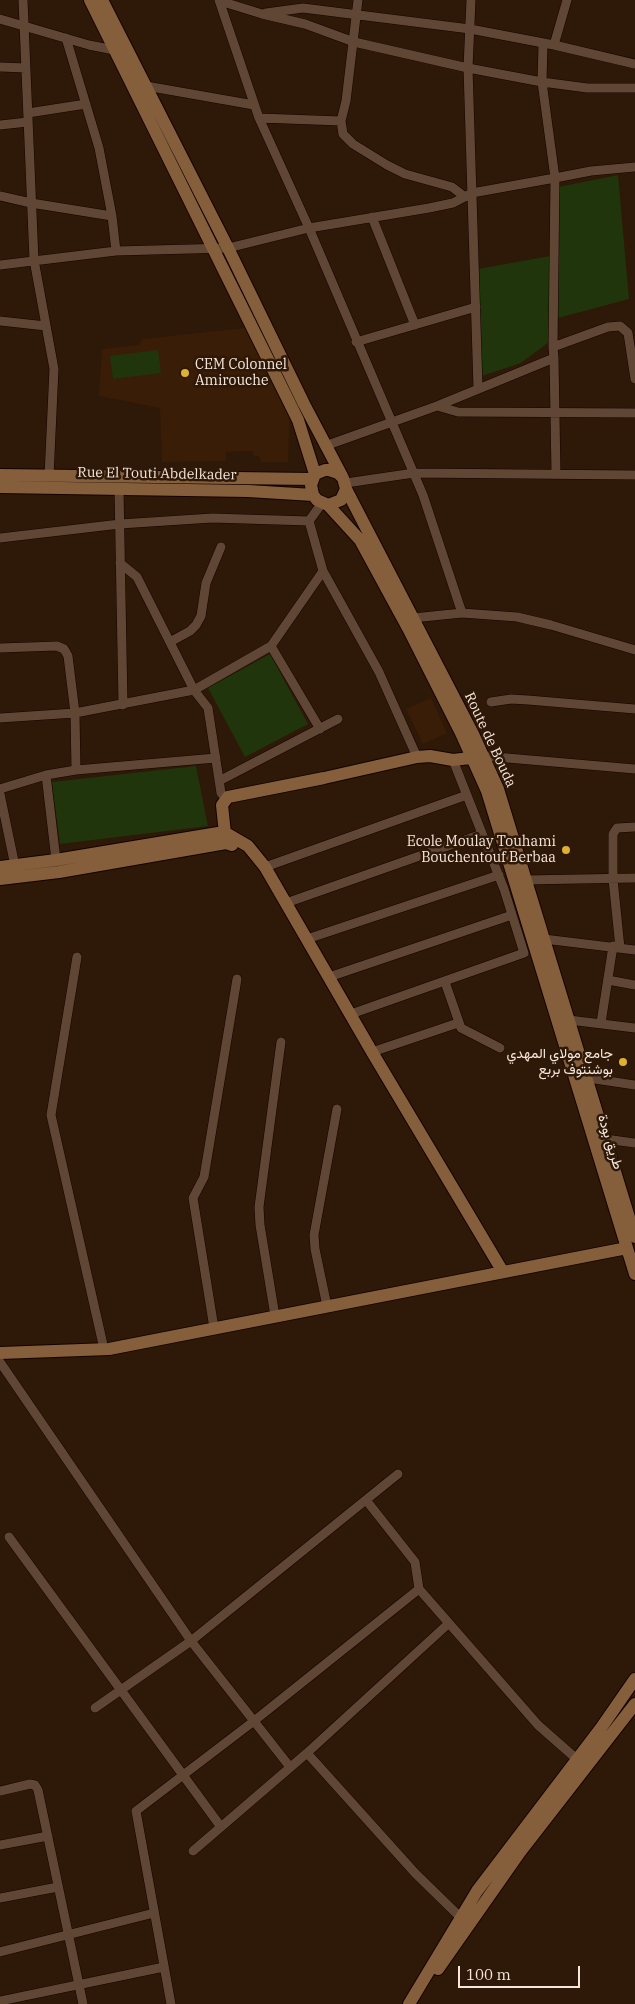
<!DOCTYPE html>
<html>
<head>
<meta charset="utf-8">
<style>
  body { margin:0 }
  #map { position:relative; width:635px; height:2004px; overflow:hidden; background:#2e1807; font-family:"IBM Plex Serif",serif }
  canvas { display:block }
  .scale { position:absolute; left:458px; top:1966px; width:122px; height:22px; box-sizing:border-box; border:2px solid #f6e6dc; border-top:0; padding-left:6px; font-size:15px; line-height:18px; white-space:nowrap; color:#f6e6dc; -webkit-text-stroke:4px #2e1807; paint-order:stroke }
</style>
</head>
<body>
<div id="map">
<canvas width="635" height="2004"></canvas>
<div class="scale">100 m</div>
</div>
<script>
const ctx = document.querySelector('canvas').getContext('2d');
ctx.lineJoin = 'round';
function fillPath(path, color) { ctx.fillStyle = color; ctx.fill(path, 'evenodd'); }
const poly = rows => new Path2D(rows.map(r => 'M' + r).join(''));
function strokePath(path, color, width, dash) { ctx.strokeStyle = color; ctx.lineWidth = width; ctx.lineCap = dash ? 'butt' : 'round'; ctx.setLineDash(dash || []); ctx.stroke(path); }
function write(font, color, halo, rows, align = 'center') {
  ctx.font = font + ' "IBM Plex Serif",Vazirmatn,serif'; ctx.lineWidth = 5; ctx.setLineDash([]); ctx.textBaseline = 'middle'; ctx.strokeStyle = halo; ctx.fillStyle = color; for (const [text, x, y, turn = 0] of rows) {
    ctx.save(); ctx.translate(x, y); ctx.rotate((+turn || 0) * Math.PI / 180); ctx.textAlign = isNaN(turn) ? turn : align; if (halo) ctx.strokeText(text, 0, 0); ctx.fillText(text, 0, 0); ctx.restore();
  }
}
const built = poly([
  [246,328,290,411,288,462,261,462,259,456,254,456,252,451,226,452,226,461,162,462,160,408,99,396,102,349,139,345,142,339],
  [431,698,447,733,423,744,406,709]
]);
const green = poly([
  [618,175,629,299,558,318,558,187],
  [550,256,549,342,521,363,482,376,478,269],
  [158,350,161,373,113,379,110,356],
  [270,654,308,724,245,757,208,688],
  [196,766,208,826,60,844,52,782]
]);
const street = poly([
  [23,0,34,260,54,369,49,476],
  [219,0,259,118,309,228,423,495,462,613],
  [358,0,346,101,341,121,343,134,353,144,387,165,405,174,452,187,465,197],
  [471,0,468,68,478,388],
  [220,1,262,14,305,24,354,42,468,68,542,82,587,88,635,88],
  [266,13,303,8,470,29,554,45,635,64],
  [0,19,89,45,114,50,118,49],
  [66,38,99,148,112,216,116,251],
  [543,44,542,82,555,178,591,171,635,167],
  [554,45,567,0],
  [0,67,26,68],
  [146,86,254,105],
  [28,113,86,104],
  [259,118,341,121],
  [0,125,28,122],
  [0,196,31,203,112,216],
  [372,217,415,325],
  [0,265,116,251,228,248,309,228,429,208,453,203,472,193,555,178,553,347],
  [0,321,46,326],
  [356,342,476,307],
  [554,358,556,474],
  [437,406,458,412,635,413],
  [325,446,437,406,554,358,553,347,608,327,620,326,628,333,635,379],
  [346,483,414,473,635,475],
  [119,489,123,705],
  [0,538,120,524,212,518,309,521],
  [120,563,137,577,194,690,208,708,221,793,225,798],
  [323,571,379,672,417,757],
  [413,618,462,613,517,617,551,625,635,650],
  [170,642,190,631,196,625,201,616,206,583,221,547],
  [271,646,323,571,309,521,322,503],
  [0,648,57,646,64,649,68,656,75,713,194,690,271,646,320,729],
  [491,702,511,699,528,700,635,709],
  [0,718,75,713,76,770],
  [484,756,635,769],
  [46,775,56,860],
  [219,781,338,719],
  [0,789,46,775,76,770,216,758],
  [0,794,15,866],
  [265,867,467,795],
  [525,880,635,878],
  [286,903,482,834],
  [307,939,499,875],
  [544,939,635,950],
  [620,948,613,879,613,834,617,828,635,827],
  [77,957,51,1115,104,1349],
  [329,977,512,915],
  [608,980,635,985],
  [445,982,461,1028,500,1048],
  [351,1014,524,953,504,889,453,760],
  [569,1020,635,1028],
  [601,1023,613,946],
  [372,1052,458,1023],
  [588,1078,635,1085],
  [605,1139,635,1143],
  [327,1306,315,1249,314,1235,337,1109],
  [275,1316,260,1225,259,1207,281,1042],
  [214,1328,193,1198,204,1177,237,979],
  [0,1362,191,1641,290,1767],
  [366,1500,415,1562,419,1589,538,1725,580,1762],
  [9,1537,221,1827],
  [95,1708,191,1641,398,1474],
  [307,1753,415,1873,460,1917],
  [0,1791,30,1784,35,1785,38,1790,83,2004],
  [0,1845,48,1836],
  [193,1851,307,1753,448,1624],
  [0,1898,58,1887],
  [0,1952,154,1913],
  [0,2001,164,1967],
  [171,2004,136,1811,254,1721,419,1589]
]);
const secondary = poly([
  [90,0,298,420,315,474,311,485,313,495,317,500,328,505,341,500,346,489,343,478,338,473,329,470,325,470,315,474],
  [102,0,228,248,304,404,342,476],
  [0,475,312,479],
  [0,487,248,491,313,495],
  [346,489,473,734,498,789,635,1237],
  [328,505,360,540,410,632,461,733,487,791,635,1274],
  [226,843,222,805,228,797,324,778,417,757,430,756,453,760,479,757],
  [0,867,56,860,224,832,248,846,265,867,372,1052,503,1272],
  [0,879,59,872,226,843,232,845],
  [0,1353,109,1349,627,1248],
  [438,1969,520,1852,635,1704],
  [409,2004,477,1891,601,1728,635,1679]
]);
const markers = [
  [185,373,5,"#deb133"],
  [566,850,5,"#deb133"],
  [623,1062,5,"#deb133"]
];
const poiNames = [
  ["CEM Colonnel",195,365,"left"],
  ["Amirouche",195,381,"left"],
  ["Ecole Moulay Touhami",556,842],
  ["Bouchentouf Berbaa",556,858],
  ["جامع مولاي المهدي",613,1054],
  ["بوشنتوف بربع",613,1070]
];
const streetNames = [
  ["Rue El Touti Abdelkader",157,474,1],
  ["Route de Bouda",490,740,65],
  ["طريق بودة",610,1142,73]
];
fillPath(built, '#391d07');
fillPath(green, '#20350b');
strokePath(street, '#150300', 10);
strokePath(secondary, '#150300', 14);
strokePath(street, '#604635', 9);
strokePath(secondary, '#855f3c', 12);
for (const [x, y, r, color] of markers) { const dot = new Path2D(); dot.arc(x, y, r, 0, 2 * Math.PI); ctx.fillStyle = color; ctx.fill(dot); strokePath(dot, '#2e1807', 2); }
write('14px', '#f6e6dc', '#2e1807', poiNames, 'right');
write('14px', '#f6e6dc', '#2e1807', streetNames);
</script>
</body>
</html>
